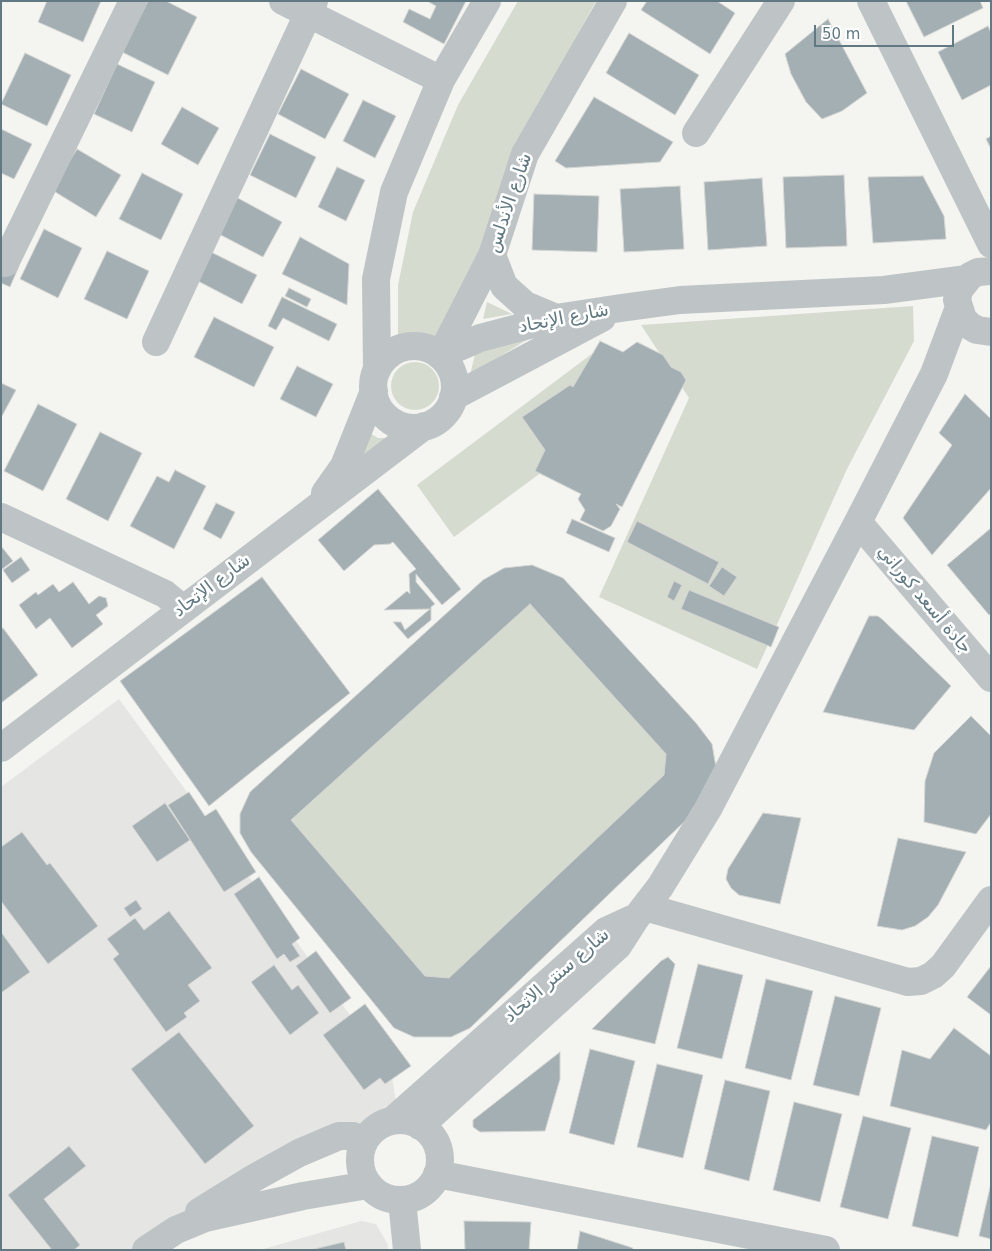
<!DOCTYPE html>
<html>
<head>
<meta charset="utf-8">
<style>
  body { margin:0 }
  #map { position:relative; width:992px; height:1251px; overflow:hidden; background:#f4f4f0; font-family:"DejaVu Sans",sans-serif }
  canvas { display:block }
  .frame { position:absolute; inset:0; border:2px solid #617982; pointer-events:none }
  .scale { position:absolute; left:814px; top:25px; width:140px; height:22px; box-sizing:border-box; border:2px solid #617982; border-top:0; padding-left:6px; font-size:15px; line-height:18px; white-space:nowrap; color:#617982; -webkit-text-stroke:4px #fff; paint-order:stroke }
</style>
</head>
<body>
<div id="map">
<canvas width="992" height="1251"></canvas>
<div class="frame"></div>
<div class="scale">50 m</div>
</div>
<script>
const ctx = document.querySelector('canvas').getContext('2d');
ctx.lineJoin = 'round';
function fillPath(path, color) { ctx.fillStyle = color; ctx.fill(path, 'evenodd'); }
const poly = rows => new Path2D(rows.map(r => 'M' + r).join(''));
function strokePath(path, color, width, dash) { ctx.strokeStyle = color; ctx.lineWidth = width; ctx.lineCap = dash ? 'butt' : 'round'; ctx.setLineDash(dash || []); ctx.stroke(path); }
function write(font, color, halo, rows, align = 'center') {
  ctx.font = font + ' "DejaVu Sans",Vazirmatn,sans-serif'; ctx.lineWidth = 5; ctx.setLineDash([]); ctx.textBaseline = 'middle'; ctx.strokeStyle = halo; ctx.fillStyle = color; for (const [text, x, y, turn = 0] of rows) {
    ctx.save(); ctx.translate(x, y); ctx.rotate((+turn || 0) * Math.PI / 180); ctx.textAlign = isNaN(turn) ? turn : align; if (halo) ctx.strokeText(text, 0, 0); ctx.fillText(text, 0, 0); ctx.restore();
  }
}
const built = poly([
  [119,699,391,1071,396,1102,365,1132,145,1250,1,1250,1,787],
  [361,1221,376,1224,388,1245,388,1250,260,1250]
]);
const green = poly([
  [518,1,596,1,511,158,468,286,438,342,415,338,398,341,398,285,413,212,458,105],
  [487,302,512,314,483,319],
  [913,306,914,341,847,469,757,669,599,597,689,398,641,325],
  [549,326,470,375,477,346],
  [605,344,646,395,454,537,417,485],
  '391 386a24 24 0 1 1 48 0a24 24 0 1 1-48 0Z',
  [366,431,378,438,395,438,350,476],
  [532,565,563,578,696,723,712,744,470,1028,451,1037,414,1037,240,814,250,792,483,580]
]);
const building = poly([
  [47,1,101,1,83,42,38,22,47,1],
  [148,1,166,1,197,17,168,75,122,52,148,1],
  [427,1,466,1,444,44,403,22,409,9,430,19,436,6,427,1],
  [647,1,717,1,735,13,710,54,641,10,647,1],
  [906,1,980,1,983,8,924,37,906,1],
  [828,19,867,93,842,111,822,119,806,102,791,74,785,54,828,19],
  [988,26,991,33,991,85,962,100,938,52,988,26],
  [629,33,699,75,675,115,606,73,629,33],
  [25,53,71,75,47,126,1,104,25,53],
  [117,64,155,82,132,132,94,114,117,64],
  [301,69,349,94,325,139,278,114,301,69],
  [594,97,673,142,660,162,566,168,555,161,594,97],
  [363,100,396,116,375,158,343,141,363,100],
  [182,107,219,128,198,165,161,144,182,107],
  [1,129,32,144,14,179,1,173,1,129],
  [270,134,316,157,296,198,250,175,270,134],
  [991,136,991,149,986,139,991,136],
  [77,149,121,175,96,217,52,190,77,149],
  [337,167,365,180,346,221,318,207,337,167],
  [142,173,183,194,161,240,119,219,142,173],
  [844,175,847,246,786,248,783,177,844,175],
  [923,176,944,216,946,239,873,243,868,177,923,176],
  [762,178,767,246,708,250,704,182,762,178],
  [680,186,684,249,624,252,620,189,680,186],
  [534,194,599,196,597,252,532,250,534,194],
  [236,197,282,222,263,257,217,233,236,197],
  [44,229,82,248,58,298,20,279,44,229],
  [300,237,349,264,347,305,282,274,300,237],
  [107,251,149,271,127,319,84,299,107,251],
  [209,251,257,275,242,304,194,279,209,251],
  [1,258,19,266,10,287,1,283,1,258],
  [289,288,311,299,307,307,285,296,289,288],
  [282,297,337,324,329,341,283,318,276,330,268,326,282,297],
  [214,317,274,347,254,387,194,357,214,317],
  [600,341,623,352,637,342,663,355,671,367,681,372,686,380,622,507,616,504,620,509,611,526,603,531,580,520,585,510,578,499,581,494,535,471,545,450,522,417,570,385,573,387,600,341],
  [297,366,333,384,316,417,280,399,297,366],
  [1,383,16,390,1,418,1,383],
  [965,394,991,419,991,488,932,555,903,518,952,445,939,433,965,394],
  [38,404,77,424,43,491,4,471,38,404],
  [100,432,142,453,108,521,66,499,100,432],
  [175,470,206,486,174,549,130,526,157,476,169,482,175,470],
  [378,489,461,589,442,605,416,574,416,582,435,604,431,607,431,620,408,639,393,622,401,622,405,630,430,609,384,610,407,591,410,594,409,574,416,569,393,542,390,544,374,545,344,571,318,540,378,489],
  [216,503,235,512,221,539,203,529,216,503],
  [572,519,615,538,609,552,566,533,572,519],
  [637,521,719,562,708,584,627,542,637,521],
  [991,528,991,614,989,615,947,565,991,528],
  [1,546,13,561,1,570,1,546],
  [21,557,30,570,12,583,3,570,21,557],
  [532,565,563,578,696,723,712,744,717,773,713,794,470,1028,451,1037,414,1037,394,1028,251,852,240,833,240,814,250,792,483,580,504,568,532,565],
  [530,604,666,754,664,775,449,978,425,976,291,820,530,604],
  [722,567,737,577,724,596,709,586,722,567],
  [262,577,350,693,209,806,120,681,262,577],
  [674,581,682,585,674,601,667,597,674,581],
  [73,582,89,604,99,596,106,598,108,606,96,615,103,624,72,648,50,618,36,629,19,605,36,592,38,595,53,584,59,592,73,582],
  [689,590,779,627,771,647,681,609,689,590],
  [869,616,878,616,883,620,951,686,914,730,823,712,869,616],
  [3,628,38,675,1,703,1,629,3,628],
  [971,716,991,736,991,814,976,834,924,822,925,781,934,753,971,716],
  [189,792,205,816,216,809,256,872,224,892,168,805,189,792],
  [165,803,190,840,157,862,132,826,165,803],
  [763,813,801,818,780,904,739,895,731,888,726,879,728,869,763,813],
  [22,832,47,865,50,863,98,926,48,964,1,901,1,847,22,832],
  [898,838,966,852,938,905,928,917,915,926,902,930,877,926,898,838],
  [259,877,300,938,292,944,300,956,290,962,284,954,277,959,234,894,259,877],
  [136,900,142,909,130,917,124,908,136,900],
  [169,911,212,968,188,985,200,1001,184,1013,187,1017,166,1032,113,959,119,954,107,939,135,918,144,930,169,911],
  [1,932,30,972,1,993,1,932],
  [316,951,351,998,330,1013,296,966,316,951],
  [668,957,675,964,655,1044,592,1029,661,961,668,957],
  [698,964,743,975,722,1059,677,1048,698,964],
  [274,965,292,990,298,985,319,1013,290,1035,251,982,274,965],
  [991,966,991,1015,967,997,991,966],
  [766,979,813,991,791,1080,745,1068,766,979],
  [835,996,881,1008,859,1096,813,1085,835,996],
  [365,1004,411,1066,385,1084,380,1078,364,1090,323,1035,365,1004],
  [954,1028,991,1056,991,1122,986,1130,890,1106,902,1050,930,1059,954,1028],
  [179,1032,254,1126,205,1164,131,1069,179,1032],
  [590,1049,635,1061,614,1145,569,1133,590,1049],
  [560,1052,560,1079,545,1131,480,1132,473,1127,473,1120,560,1052],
  [657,1064,703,1075,683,1158,637,1147,657,1064],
  [725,1080,770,1091,749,1181,704,1169,725,1080],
  [794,1102,842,1114,820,1202,773,1190,794,1102],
  [863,1116,911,1128,888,1219,840,1207,863,1116],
  [932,1136,979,1147,958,1237,912,1226,932,1136],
  [69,1146,86,1166,44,1199,80,1245,74,1250,52,1250,8,1195,69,1146],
  [991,1183,991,1239,979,1236,991,1183],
  [464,1221,531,1222,529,1250,465,1250,464,1221],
  [580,1231,633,1248,632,1250,577,1250,580,1231],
  [344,1242,346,1250,310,1250,344,1242]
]);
const minor = poly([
  [283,1,441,80],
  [871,1,991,244],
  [696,133,781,1],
  [492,255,504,286,525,305,556,318],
  [5,263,133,1],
  [991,271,978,272,970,276,959,290,957,300,963,319,970,326,977,330,991,332],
  [156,342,314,1],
  '373 387a41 41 0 1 1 82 0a41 41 0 1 1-82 0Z',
  [441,355,480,338,556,318,621,308,680,300,884,290,967,279],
  [441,355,492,255,525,154,613,1],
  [377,370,376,279,394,192,441,80,487,1],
  [453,397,602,318],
  [325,493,344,466,374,391],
  [1,517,165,594,182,608],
  [858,522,991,678],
  [1,748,424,426],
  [645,907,908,982,921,981,933,975,943,966,991,900],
  '360 1160a40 40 0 1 1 80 0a40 40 0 1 1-80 0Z',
  [392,1121,606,931,632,919],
  [420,1126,618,946,636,918,660,887,708,809,858,522,934,374,958,310],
  [437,1174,826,1250],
  [402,1200,407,1250],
  [199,1212,254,1178,299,1153,339,1136,353,1136,364,1141],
  [146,1250,176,1230,205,1218,303,1196,368,1185]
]);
const streetNames = [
  ["شارع الأندلس",510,203,-71],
  ["شارع الإتحاد",564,319,-11],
  ["شارع الإتحاد",212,586,-37],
  ["جادة أسعد كوراني",924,600,50],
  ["شارع سنتر الاتحاد",557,976,-41]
];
fillPath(built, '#e5e5e3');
fillPath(green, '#d6dbd0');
fillPath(building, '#a3afb2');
strokePath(building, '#d5d5d3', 1);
strokePath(minor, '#bec4c6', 28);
write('18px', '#617982', '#fff', streetNames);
</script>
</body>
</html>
